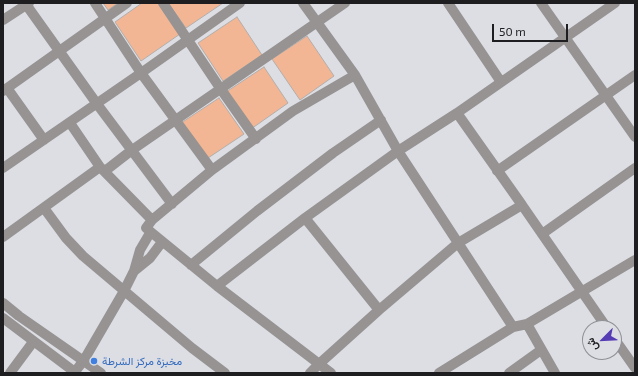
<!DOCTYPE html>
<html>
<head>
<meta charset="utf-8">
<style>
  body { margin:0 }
  #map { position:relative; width:638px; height:376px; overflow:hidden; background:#dcdee4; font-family:"Exo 2",Vazirmatn,sans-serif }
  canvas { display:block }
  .frame { position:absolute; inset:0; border:4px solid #1e1e20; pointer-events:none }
  .north { position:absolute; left:582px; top:320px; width:40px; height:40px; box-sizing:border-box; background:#dcdee4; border:1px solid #909196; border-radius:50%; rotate:246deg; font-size:11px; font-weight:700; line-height:16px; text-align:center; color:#1e1e20 }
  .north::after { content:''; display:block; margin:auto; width:14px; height:18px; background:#563cb4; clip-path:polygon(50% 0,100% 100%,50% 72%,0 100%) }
  .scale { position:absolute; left:492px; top:24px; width:76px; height:18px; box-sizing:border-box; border:2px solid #1e1e20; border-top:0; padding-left:5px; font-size:12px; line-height:14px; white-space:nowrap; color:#1e1e20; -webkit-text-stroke:3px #dcdee4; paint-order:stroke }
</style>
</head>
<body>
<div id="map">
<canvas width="638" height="376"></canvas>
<div class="frame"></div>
<div class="north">ش</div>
<div class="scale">50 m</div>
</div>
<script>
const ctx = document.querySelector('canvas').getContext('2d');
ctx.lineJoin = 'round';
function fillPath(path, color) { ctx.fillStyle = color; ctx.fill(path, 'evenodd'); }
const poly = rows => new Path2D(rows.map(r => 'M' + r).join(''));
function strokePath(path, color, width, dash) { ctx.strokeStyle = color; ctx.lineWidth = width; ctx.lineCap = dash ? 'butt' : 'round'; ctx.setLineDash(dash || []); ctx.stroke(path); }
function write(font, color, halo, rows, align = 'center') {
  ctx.font = font + ' "Exo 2",Vazirmatn,sans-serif'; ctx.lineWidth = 4; ctx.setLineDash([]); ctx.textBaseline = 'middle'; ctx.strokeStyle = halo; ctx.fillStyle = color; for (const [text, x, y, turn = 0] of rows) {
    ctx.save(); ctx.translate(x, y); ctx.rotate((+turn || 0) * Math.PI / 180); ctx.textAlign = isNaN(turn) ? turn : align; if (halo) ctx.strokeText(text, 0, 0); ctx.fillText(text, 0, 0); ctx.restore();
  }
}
const building = poly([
  [103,3,118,3,108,10,103,3],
  [142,3,159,3,180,34,141,61,115,22,142,3],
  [168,3,223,3,186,28,168,3],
  [237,17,262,55,223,81,198,43,237,17],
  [307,36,334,76,300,100,272,59,307,36],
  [264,67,288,103,251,129,226,92,264,67],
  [219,98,244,134,205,160,181,123,219,98]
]);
const minor = poly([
  [25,3,97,104,172,204],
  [95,3,141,73,212,170],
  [163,3,220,88,256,139],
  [303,3,355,75,398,151,513,327],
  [448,3,501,82],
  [541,3,635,137],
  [3,20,29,3],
  [7,88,44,140],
  [3,91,127,3],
  [70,123,100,167,152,220],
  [3,168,141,73,240,3],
  [105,171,132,150,345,3],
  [497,171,635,75],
  [522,205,607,328],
  [44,208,66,238,83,256,192,348,225,373],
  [305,218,379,310],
  [542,234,635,168],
  [3,237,100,167],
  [191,265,257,211,333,153,381,120],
  [134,271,150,258,162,242],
  [217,286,305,218,398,151,457,113,615,3],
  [527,324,635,260],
  [614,338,635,368],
  [10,373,33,342],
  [74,373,84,360,124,291,134,271,140,250,150,233],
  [310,373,319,364,379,310,458,243,522,205,457,113],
  [331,373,217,286,146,228,152,220,212,170,293,111,355,75],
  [439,373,513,327,527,324,555,373],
  [509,373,541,350]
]);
const tertiary = poly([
  [3,303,19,316,101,373],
  [3,318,76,373]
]);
const markers = [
  [94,361,4,"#3f7fe0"]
];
const shopNames = [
  ["مخبزة مركز الشرطة",102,361]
];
fillPath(building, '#f2b694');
strokePath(building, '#b3adaa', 1);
strokePath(minor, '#969392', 10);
strokePath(tertiary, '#969392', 10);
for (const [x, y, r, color] of markers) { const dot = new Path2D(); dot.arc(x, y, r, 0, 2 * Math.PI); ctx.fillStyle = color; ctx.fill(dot); strokePath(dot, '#dcdee4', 1.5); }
write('11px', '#366cbe', '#dcdee4', shopNames, 'left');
</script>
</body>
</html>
